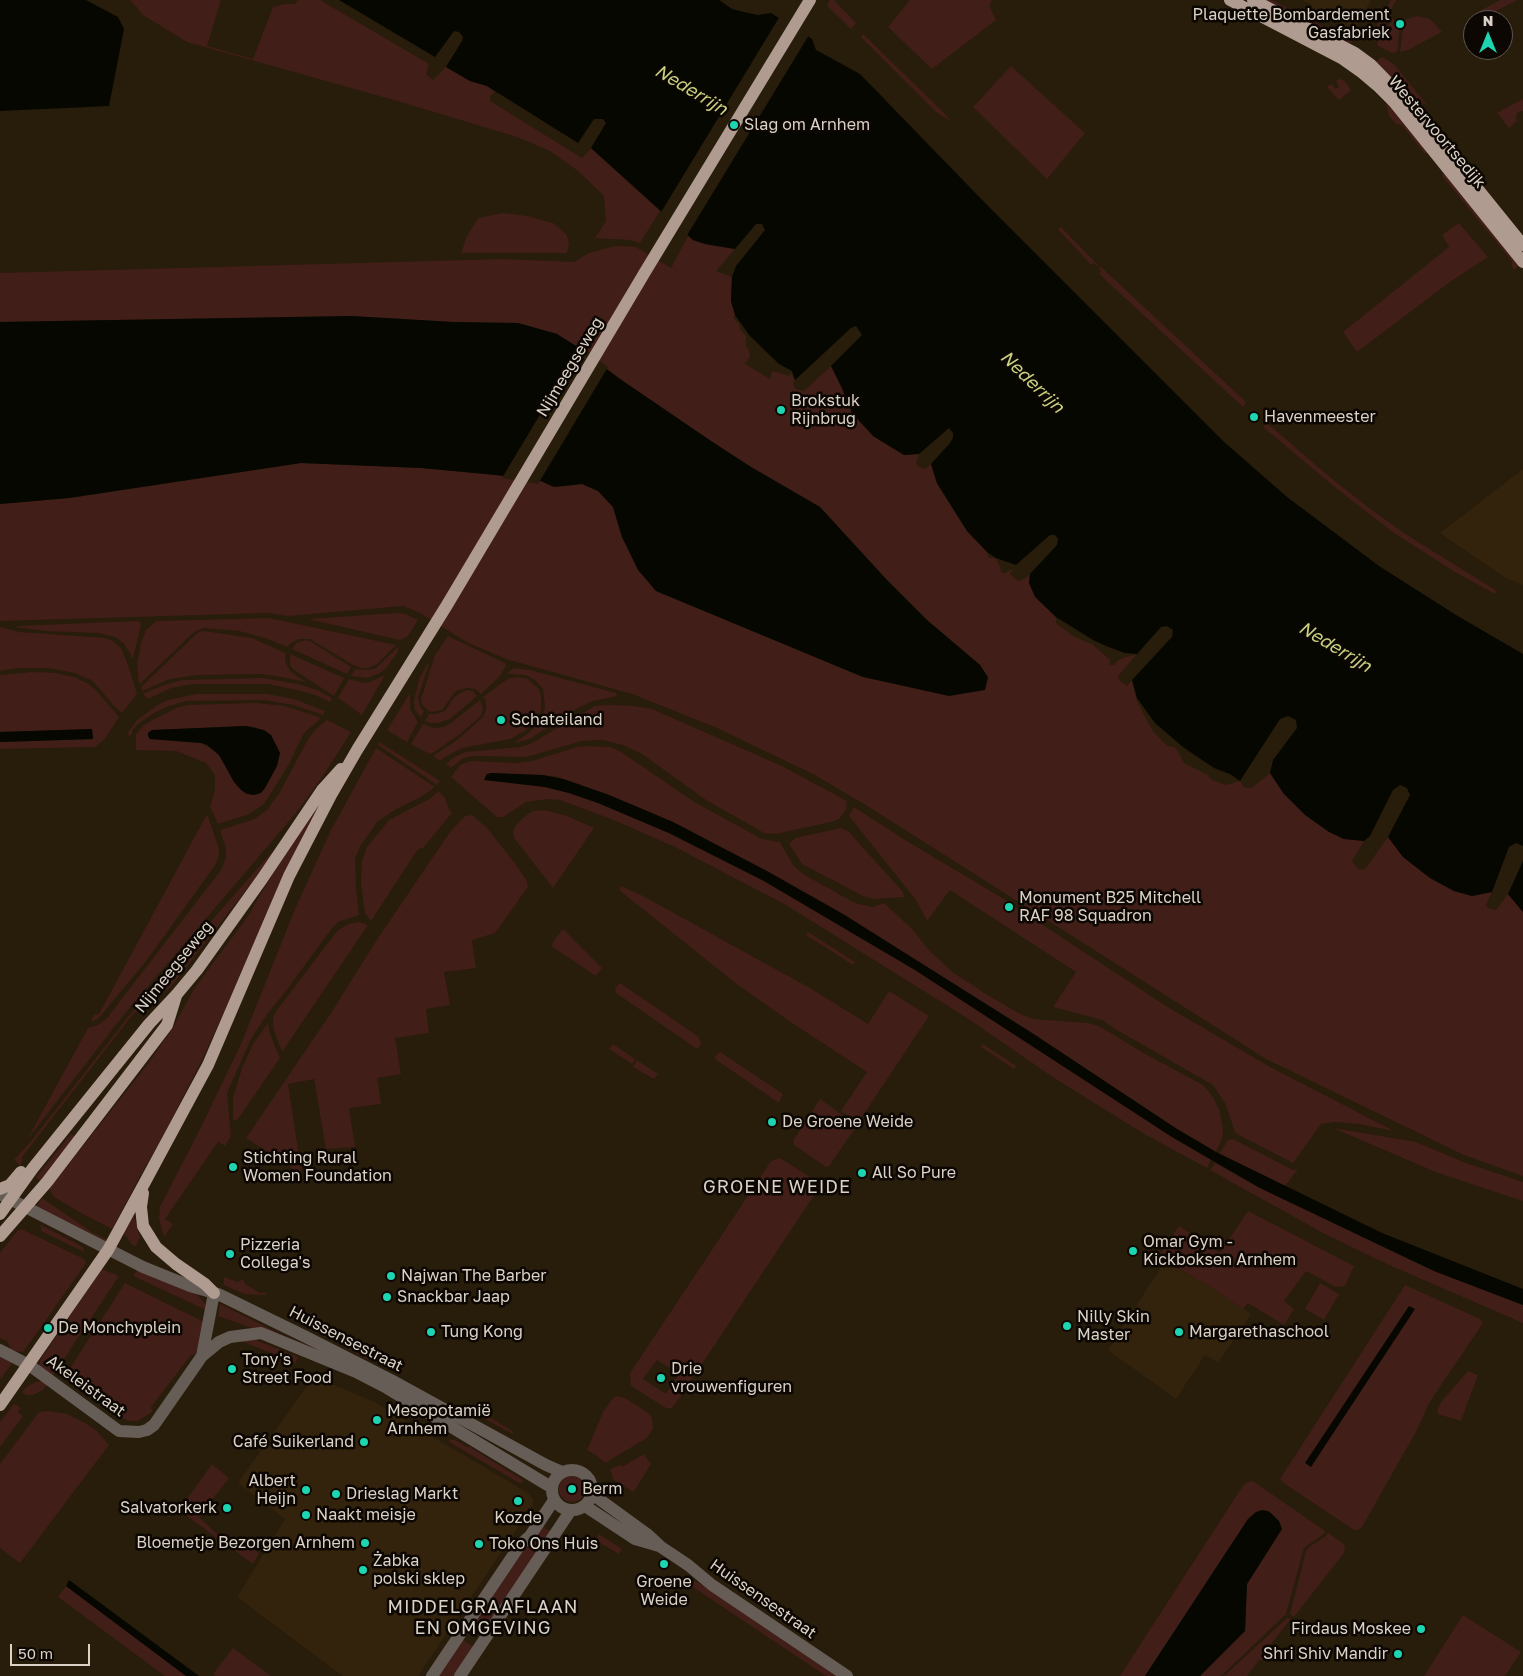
<!DOCTYPE html>
<html>
<head>
<meta charset="utf-8">
<style>
  body { margin:0 }
  #map { position:relative; width:1523px; height:1676px; overflow:hidden; background:#281c0b; font-family:"Golos Text",sans-serif }
  canvas { display:block }
  .north { position:absolute; left:1463px; top:10px; width:50px; height:50px; box-sizing:border-box; background:#0c0703; border:1px solid #5e5851; border-radius:50%; rotate:0deg; font-size:14px; font-weight:700; line-height:20px; text-align:center; color:#dad2c7 }
  .north::after { content:''; display:block; margin:auto; width:18px; height:22px; background:#1ed5b1; clip-path:polygon(50% 0,100% 100%,50% 72%,0 100%) }
  .scale { position:absolute; left:10px; top:1644px; width:80px; height:22px; box-sizing:border-box; border:2px solid #dad2c7; border-top:0; padding-left:6px; font-size:15px; line-height:18px; white-space:nowrap; color:#dad2c7; -webkit-text-stroke:4px #0c0703; paint-order:stroke }
</style>
</head>
<body>
<div id="map">
<canvas width="1523" height="1676"></canvas>
<div class="north">N</div>
<div class="scale">50 m</div>
</div>
<script>
const ctx = document.querySelector('canvas').getContext('2d');
ctx.lineJoin = 'round';
function fillPath(path, color) { ctx.fillStyle = color; ctx.fill(path, 'evenodd'); }
const poly = rows => new Path2D(rows.map(r => 'M' + r).join(''));
function strokePath(path, color, width, dash) { ctx.strokeStyle = color; ctx.lineWidth = width; ctx.lineCap = dash ? 'butt' : 'round'; ctx.setLineDash(dash || []); ctx.stroke(path); }
function write(font, color, halo, rows, align = 'center') {
  ctx.font = font + ' "Golos Text",sans-serif'; ctx.lineWidth = 5; ctx.setLineDash([]); ctx.textBaseline = 'middle'; ctx.strokeStyle = halo; ctx.fillStyle = color; for (const [text, x, y, turn = 0] of rows) {
    ctx.save(); ctx.translate(x, y); ctx.rotate((+turn || 0) * Math.PI / 180); ctx.textAlign = isNaN(turn) ? turn : align; if (halo) ctx.strokeText(text, 0, 0); ctx.fillText(text, 0, 0); ctx.restore();
  }
}
const built = poly([
  [1303,0,1371,0,1354,30,1316,11,1315,12,1309,9,1312,5],
  [1523,469,1523,585,1504,577,1440,533],
  [1165,1261,1206,1284,1251,1314,1218,1363,1205,1355,1176,1399,1108,1350],
  [314,1376,376,1403,528,1493,533,1499,533,1505,418,1676,343,1676,237,1597,285,1519,238,1483]
]);
const green = poly([
  [130,0,221,0,207,46,253,59,273,7,285,4,295,4,298,0,320,0,429,64,426,74,433,80,446,67,470,81,487,86,495,92,490,96,490,101,582,158,591,148,660,211,640,243,630,240,595,238,606,221,604,196,578,171,550,151,517,137,401,102,187,42,143,15,135,5],
  [830,0,834,0,856,23,851,29,827,6],
  [910,0,992,0,989,6,996,20,932,69,888,27],
  [1263,0,1272,0,1353,42,1349,43],
  [1391,0,1396,0,1375,41,1370,39],
  [1500,0,1517,0,1479,20,1476,13],
  [1417,16,1430,19,1442,32,1408,50,1400,52,1404,20],
  [1392,18,1394,20,1393,22,1398,25,1400,25,1397,52,1392,53,1378,46,1377,44],
  [863,34,944,113,952,122,936,112,861,37],
  [1382,57,1394,64,1427,105,1409,98,1374,63],
  [1011,66,1085,133,1047,179,973,107],
  [1340,79,1345,81,1351,90,1339,100,1327,87,1331,84,1336,89,1339,87,1336,81],
  [1385,98,1428,151,1425,154,1402,125,1396,124,1389,116],
  [1523,99,1523,111,1517,113,1516,118,1517,121,1509,128,1497,113],
  [1444,173,1521,264,1514,270,1512,266,1512,261,1442,176],
  [503,213,527,216,553,223,567,235,569,245,567,253,461,253,467,236,478,218],
  [1459,223,1488,257,1450,282,1357,352,1343,332,1449,247,1442,235],
  [1061,227,1087,254,1098,265,1097,266,1093,263,1091,265,1058,229],
  [688,236,693,240,705,244,735,249,716,271,732,277,731,301,735,315,733,317,739,324,740,329,746,336,746,347,749,349,750,357,745,364,770,379,772,371,789,376,791,373,795,380,793,383,795,389,804,391,831,366,841,386,873,436,904,455,919,454,916,463,919,467,925,469,931,464,937,484,967,531,987,552,989,558,995,558,998,562,1002,573,1006,573,1008,571,1013,569,1010,574,1018,581,1024,579,1030,574,1029,583,1048,608,1056,617,1056,623,1073,636,1092,644,1110,660,1110,665,1114,665,1117,661,1123,658,1137,654,1118,676,1120,681,1127,686,1132,680,1137,701,1152,730,1167,746,1174,747,1178,751,1184,763,1208,775,1212,780,1226,785,1240,781,1245,788,1252,788,1270,773,1284,794,1343,839,1364,841,1352,861,1357,868,1360,870,1365,869,1388,837,1403,857,1430,878,1454,891,1472,896,1492,892,1486,905,1488,908,1496,910,1508,894,1523,912,1523,1176,1464,1155,1266,1059,869,807,813,774,717,728,632,694,506,659,468,643,420,613,403,606,288,616,267,613,0,621,0,504,69,498,301,463,421,468,496,475,541,481,554,487,582,484,598,491,613,507,622,537,656,591,863,677,980,665,927,620,886,579,820,507,751,467,711,441,620,379,576,346,557,334,518,323,453,322,351,316,0,322,0,273,503,259,574,262,589,253,615,246,636,247,671,268],
  [1101,267,1246,402,1243,407,1099,274,1101,271,1099,269],
  [1267,423,1325,473,1369,508,1407,535,1497,591,1495,594,1455,572,1394,533,1337,489,1263,427],
  [396,613,405,614,418,620,408,636,400,640,308,619],
  [269,618,396,645,376,665,368,668,362,668,353,665,310,639,299,639,290,644,287,647,268,639,239,631,204,628,194,632,143,681,139,684,137,665,141,643,146,630,156,621],
  [137,621,140,622,141,625,133,659,125,645,117,638,111,636,99,633,45,631,16,627,18,626],
  [0,627,19,632,105,638,113,641,121,648,127,662,137,694,122,713,114,706,98,687,91,680,75,673,48,668,19,668,0,671],
  [204,631,252,638,285,653,285,660,287,666,291,672,306,682,281,677,260,674,198,675,170,679,142,691,142,686,192,638,199,632],
  [448,636,505,663,506,666,499,677,481,694,475,689,468,688,458,690,454,693,442,710,430,712,422,705,421,699,435,655],
  [305,640,310,641,351,667,347,674,292,649,296,643],
  [399,646,397,653,386,668,380,673,367,678,351,676,355,669,368,670,376,668],
  [290,654,344,678,334,696,294,670,290,665],
  [428,663,429,664,418,697,420,706,424,711,421,718,415,710,414,701,420,677],
  [514,668,530,670,616,693,617,696,593,701,578,708,530,739,514,743,527,734,537,725,543,715,545,707,543,689,536,681,526,675,506,674],
  [33,672,55,673,74,677,87,683,95,689,119,717,104,740,95,747,0,749,0,742,93,739,92,729,0,732,0,675],
  [385,675,362,715,338,698,349,679,363,683,370,682],
  [262,678,298,684,317,690,332,698,330,702,315,695,301,691,268,684,193,684,171,688,150,698,146,698,143,694,161,686,182,680],
  [510,678,518,677,528,679,538,688,541,695,541,710,540,714,525,731,510,739,462,748,447,756,440,761,433,756,457,740,483,717,486,711,486,701,483,697,503,682],
  [466,690,473,691,477,696,450,719,438,723,430,723,425,721,429,714,436,714,445,711,454,697],
  [410,693,410,709,418,722,407,742,387,730],
  [196,694,267,694,294,699,325,711,323,715,293,705,264,700,186,701,166,707,154,713,138,724,133,729,131,736,127,734,137,720,156,706,168,700],
  [480,700,483,709,481,716,460,734,436,751,430,754,411,744,423,724,434,728,444,727,452,722],
  [256,703,285,706,319,717,320,719,304,733,288,766,264,804,249,814,218,824,210,807,215,789,215,775,206,763,176,751,136,750,136,734,144,725,156,718,179,707,188,705],
  [246,726,255,727,271,735,280,753,224,763,219,755,214,750,201,743,150,739,152,730],
  [611,705,634,706,652,709,782,766,847,801,846,810,840,818,835,821,776,834,764,833,706,800,642,754,623,745,602,740,582,741,526,757,472,756,462,759,451,768,446,764,453,758,465,752,520,747,530,744,595,706],
  [327,720,351,732,323,776,296,813,122,1017,27,1140,88,1028,98,1025,107,1018,221,870,226,857,226,848,220,830,255,819,267,810,280,792,308,739,316,729],
  [379,742,431,775,440,781,437,785,378,745],
  [587,746,610,747,621,752,696,803,762,839,780,842,793,865,803,874,855,903,872,907,884,903,912,929,928,949,951,971,986,994,1022,1015,1034,1019,1087,1023,1096,1025,1111,1033,1140,1051,1203,1085,1213,1097,1220,1112,1223,1131,1222,1139,1216,1152,1177,1129,1032,1033,843,914,673,822,609,795,573,782,554,776,491,773,485,776,484,779,545,787,569,793,598,803,669,833,764,881,915,970,1172,1137,1211,1160,1207,1168,1146,1135,1054,1078,967,1018,786,905,675,847,616,821,560,800,549,799,526,802,503,817,497,817,451,777,460,765,465,763,471,761,516,763,532,761,577,747],
  [376,748,435,787,421,797,398,808,378,821,361,845,355,859,356,888,359,915,338,922,332,928,286,991,268,1013,251,1039,227,1093,231,1136,225,1146,218,1142,165,1219,173,1224,164,1237,159,1219,160,1207,201,1127,241,1044,295,909,331,830],
  [439,791,445,798,449,810,452,813,423,848,418,849,371,921,365,913,361,883,362,861,367,847,389,820,429,799],
  [325,792,202,1060,162,1138,140,1176,112,1229,83,1214,54,1197,49,1189,147,1065,172,1029,194,989,248,916,298,830],
  [854,807,905,840,1009,902,1007,906,1011,909,1014,906,1166,1006,1272,1068,1394,1131,1359,1124,1335,1122,1321,1124,1293,1163,1239,1135,1235,1132,1225,1103,1213,1085,1115,1029,1102,1020,1053,1007,1076,972,950,890,927,921,916,900,849,816],
  [544,810,567,816,594,828,553,888,514,838,513,832,515,826,524,817,533,811],
  [207,814,219,848,219,854,216,864,147,960,98,1019,91,1022,94,1015,99,1014],
  [472,815,487,828,514,862,527,881,528,887,495,933,472,940,476,968,444,972,450,1005,426,1009,429,1033,395,1038,401,1074,377,1078,381,1104,349,1108,355,1147,326,1149,314,1079,288,1084,302,1175,246,1138,331,1013,378,938,450,832,465,816],
  [841,828,849,832,903,892,904,897,873,899,863,896,802,864,789,844,795,838],
  [284,841,171,987,133,1014,22,1157,21,1166,14,1160,32,1140,139,1003,278,845],
  [621,886,641,895,810,988,868,1024,889,991,929,1016,858,1123,841,1111,867,1072,792,1023,738,985,619,890],
  [359,922,368,925,282,1052,273,1028,273,1018,277,1010,337,931,348,924],
  [563,929,602,968,596,976,551,946,555,939],
  [808,932,855,962,853,965,806,935],
  [620,983,699,1037,701,1045,697,1049,616,993,615,988],
  [268,1023,270,1034,280,1058,238,1119,233,1121,233,1098,242,1068,253,1044],
  [613,1044,635,1059,632,1064,609,1049],
  [983,1044,1016,1066,1014,1069,981,1047],
  [720,1052,783,1094,779,1103,715,1059,715,1056],
  [637,1060,658,1074,654,1079,633,1067],
  [820,1099,858,1126,856,1127,829,1166,826,1167,794,1145,793,1141],
  [1333,1128,1416,1142,1466,1163,1523,1182,1523,1201,1438,1173],
  [71,1134,76,1137,41,1182,36,1177],
  [1233,1139,1293,1170,1298,1169,1285,1186,1219,1154,1228,1140],
  [780,1158,815,1180,819,1184,819,1188,676,1403,672,1408,666,1408,631,1386,630,1373,771,1161],
  [657,1360,679,1374,666,1394,643,1379],
  [1215,1163,1260,1188,1434,1271,1523,1305,1523,1323,1389,1265,1323,1233,1210,1170],
  [42,1198,93,1233,108,1240,104,1245,35,1208],
  [1248,1211,1354,1266,1345,1286,1336,1287,1306,1271,1284,1301,1294,1309,1284,1325,1248,1303,1243,1309,1206,1284,1164,1260,1159,1255,1179,1226,1220,1253],
  [134,1216,140,1237,136,1246,131,1244,127,1237,124,1235,125,1230],
  [41,1225,81,1246,84,1249,84,1252,41,1231],
  [21,1229,84,1259,86,1263,24,1351,21,1352,11,1350,7,1341,0,1338,0,1253,16,1232],
  [138,1268,195,1292,206,1305,206,1310,133,1276],
  [102,1269,119,1276,52,1377,39,1366,40,1360],
  [224,1277,238,1282,243,1279,245,1284,260,1293,266,1293,265,1295,244,1294,224,1285],
  [125,1283,206,1323,204,1341,196,1354,191,1355,151,1407,152,1412,138,1421,129,1421,122,1418,66,1380,69,1375,67,1373],
  [1320,1283,1339,1294,1324,1320,1305,1309],
  [1405,1285,1480,1319,1483,1323,1429,1403,1417,1430,1362,1527,1358,1530,1354,1530,1282,1482,1280,1479],
  [220,1304,282,1335,323,1351,252,1328,218,1316],
  [332,1332,364,1351,368,1354,369,1360,329,1338],
  [253,1339,298,1357,296,1363,241,1341],
  [0,1356,13,1362,1,1379,0,1378],
  [1468,1371,1478,1375,1461,1421,1438,1414,1437,1411,1441,1402],
  [36,1382,43,1382,47,1384,43,1390,33,1395,26,1395,22,1392,28,1386],
  [617,1396,625,1398,647,1412,652,1417,653,1428,647,1438,605,1463,596,1455,587,1450,603,1412,613,1398],
  [14,1404,21,1408,18,1412,23,1416,0,1447,0,1422],
  [469,1405,514,1432,513,1434,466,1409],
  [49,1411,67,1414,85,1423,96,1430,109,1445,20,1563,0,1548,0,1464,39,1412],
  [450,1439,453,1440,454,1439,467,1447,470,1447,523,1480,521,1484,449,1442],
  [644,1454,651,1464,635,1490,633,1492,614,1480,610,1469,620,1465,622,1467],
  [212,1464,229,1478,216,1495,214,1495,215,1496,199,1517,220,1537,218,1539,179,1510],
  '559 1489a13 13 0 1 1 26 0a13 13 0 1 1-26 0Z',
  [1253,1481,1325,1531,1324,1534,1304,1548,1286,1614,1221,1676,1200,1676,1245,1631,1247,1584,1282,1529,1248,1519,1145,1676,1120,1676,1242,1487,1247,1482],
  [543,1525,545,1526,544,1528,552,1531,483,1636,470,1627,513,1562],
  [1328,1533,1344,1544,1345,1548,1344,1553,1294,1617,1290,1614,1306,1551,1310,1546,1326,1536],
  [599,1534,622,1549,619,1554,595,1540],
  [239,1538,259,1553,253,1564,231,1548],
  [686,1577,705,1586,838,1676,826,1676,684,1581],
  [66,1586,186,1676,165,1676,58,1597],
  [1463,1615,1521,1652,1505,1676,1424,1676],
  [1287,1618,1291,1619,1263,1654,1264,1660,1259,1660,1247,1676,1224,1676],
  [462,1639,475,1648,457,1676,436,1676],
  [233,1648,271,1676,216,1676,213,1674]
]);
const water = poly([
  [0,0,86,0,118,17,124,29,109,106,0,111],
  [339,0,719,0,732,9,748,13,758,15,771,13,812,39,816,50,860,74,988,206,1223,441,1287,497,1379,566,1456,615,1523,654,1523,846,1516,843,1509,847,1492,892,1472,896,1454,891,1430,878,1403,857,1388,837,1410,795,1407,788,1400,785,1393,790,1370,836,1364,841,1344,839,1329,832,1305,815,1284,794,1270,773,1273,760,1297,728,1296,720,1288,716,1280,719,1240,781,1230,774,1214,768,1183,747,1155,723,1137,698,1132,680,1172,637,1173,630,1167,626,1161,627,1137,654,1125,653,1106,646,1093,640,1056,617,1035,597,1029,583,1030,574,1057,545,1058,539,1055,535,1050,535,1016,565,996,558,987,552,967,531,937,483,931,464,950,443,953,438,953,433,949,428,919,454,904,455,873,436,852,413,841,386,831,366,862,335,856,326,851,328,795,380,792,371,779,364,750,336,735,315,731,301,732,277,736,266,765,230,762,224,756,224,735,249,705,244,693,240,591,148,606,123,603,119,594,119,578,143,487,86,470,81,446,67,462,41,463,37,459,32,454,31,435,57],
  [351,316,453,322,518,323,557,334,576,346,620,379,711,441,751,467,820,507,886,579,927,620,980,665,988,677,985,690,949,696,863,677,656,591,638,570,622,537,613,507,598,491,582,484,554,487,541,481,496,475,421,468,301,463,69,498,0,504,0,322],
  [246,726,264,730,271,735,280,753,277,766,265,788,261,793,254,795,247,794,241,790,234,782,219,755,207,745,201,743,150,739,148,736,148,733,152,730],
  [92,729,93,739,0,742,0,732],
  [491,773,543,775,563,779,609,795,673,822,767,871,843,914,1032,1033,1177,1129,1216,1152,1382,1233,1523,1289,1523,1305,1434,1271,1260,1188,1172,1137,915,970,764,881,669,833,598,803,569,793,545,787,484,780,487,774],
  [1523,861,1523,912,1508,894],
  [1409,1306,1415,1309,1311,1467,1305,1463],
  [1262,1510,1268,1511,1272,1514,1279,1521,1282,1529,1247,1584,1245,1631,1200,1676,1145,1676,1248,1519,1256,1512],
  [69,1580,199,1676,186,1676,66,1586]
]);
const pier = poly([
  [780,16,809,35,686,237,660,214],
  [581,346,608,367,538,484,502,478]
]);
const minor = poly([
  [0,1194,143,1267,190,1286,218,1294,306,1337,391,1380,546,1465,562,1472],
  [0,1350,29,1365,119,1431,139,1432,147,1430,154,1425,202,1356,219,1342,230,1337,261,1333,356,1372,387,1388,551,1487],
  [202,1356,214,1293],
  '552 1490a20 20 0 1 1 40 0a20 20 0 1 1-40 0Z',
  [592,1494,647,1534,661,1547,688,1565,712,1585,847,1676],
  [585,1506,635,1539,659,1546],
  [432,1676,520,1545,530,1536,554,1500],
  [460,1676,571,1510]
]);
const major = poly([
  [1230,0,1343,59,1360,71,1379,87,1394,102,1523,262],
  [1253,0,1355,53,1370,64,1409,104,1523,245],
  [0,1189,10,1185,21,1172],
  [143,1193,141,1207,143,1226,156,1247,176,1264,205,1284,214,1293],
  [0,1214,33,1168,149,1024,177,994,197,970,262,879,322,790,341,769],
  [0,1236,47,1182,167,1025,176,996],
  [0,1405,108,1250,145,1182,208,1065,289,876,331,795,357,750,447,605,645,272,810,0]
]);
const markers = [
  [1400,24,5,"#1ed5b1"],
  [734,125,5,"#1ed5b1"],
  [781,410,5,"#1ed5b1"],
  [1254,417,5,"#1ed5b1"],
  [501,720,5,"#1ed5b1"],
  [1009,907,5,"#1ed5b1"],
  [772,1122,5,"#1ed5b1"],
  [233,1167,5,"#1ed5b1"],
  [862,1173,5,"#1ed5b1"],
  [1133,1251,5,"#1ed5b1"],
  [230,1254,5,"#1ed5b1"],
  [391,1276,5,"#1ed5b1"],
  [387,1297,5,"#1ed5b1"],
  [1067,1326,5,"#1ed5b1"],
  [48,1328,5,"#1ed5b1"],
  [431,1332,5,"#1ed5b1"],
  [1179,1332,5,"#1ed5b1"],
  [232,1369,5,"#1ed5b1"],
  [661,1378,5,"#1ed5b1"],
  [377,1420,5,"#1ed5b1"],
  [364,1442,5,"#1ed5b1"],
  [572,1489,5,"#1ed5b1"],
  [306,1490,5,"#1ed5b1"],
  [336,1494,5,"#1ed5b1"],
  [518,1501,5,"#1ed5b1"],
  [227,1508,5,"#1ed5b1"],
  [306,1515,5,"#1ed5b1"],
  [365,1543,5,"#1ed5b1"],
  [479,1544,5,"#1ed5b1"],
  [664,1564,5,"#1ed5b1"],
  [363,1570,5,"#1ed5b1"],
  [1421,1629,5,"#1ed5b1"],
  [1398,1654,5,"#1ed5b1"]
];
const poiNames = [
  ["Plaquette Bombardement",1390,15,"right"],
  ["Gasfabriek",1390,33,"right"],
  ["Slag om Arnhem",744,125],
  ["Brokstuk",791,401],
  ["Rijnbrug",791,419],
  ["Havenmeester",1264,417],
  ["Schateiland",511,720],
  ["Monument B25 Mitchell",1019,898],
  ["RAF 98 Squadron",1019,916],
  ["De Groene Weide",782,1122],
  ["Stichting Rural",243,1158],
  ["Women Foundation",243,1176],
  ["All So Pure",872,1173],
  ["Omar Gym -",1143,1242],
  ["Kickboksen Arnhem",1143,1260],
  ["Pizzeria",240,1245],
  ["Collega's",240,1263],
  ["Najwan The Barber",401,1276],
  ["Snackbar Jaap",397,1297],
  ["Nilly Skin",1077,1317],
  ["Master",1077,1335],
  ["De Monchyplein",58,1328],
  ["Tung Kong",441,1332],
  ["Margarethaschool",1189,1332],
  ["Tony's",242,1360],
  ["Street Food",242,1378],
  ["Drie",671,1369],
  ["vrouwenfiguren",671,1387],
  ["Mesopotamië",387,1411],
  ["Arnhem",387,1429],
  ["Café Suikerland",354,1442,"right"],
  ["Albert",296,1481,"right"],
  ["Heijn",296,1499,"right"],
  ["Berm",582,1489],
  ["Drieslag Markt",346,1494],
  ["Salvatorkerk",217,1508,"right"],
  ["Naakt meisje",316,1515],
  ["Kozde",518,1518,"center"],
  ["Bloemetje Bezorgen Arnhem",355,1543,"right"],
  ["Toko Ons Huis",489,1544],
  ["Żabka",373,1561],
  ["polski sklep",373,1579],
  ["Groene",664,1582,"center"],
  ["Weide",664,1600,"center"],
  ["Firdaus Moskee",1411,1629,"right"],
  ["Shri Shiv Mandir",1388,1654,"right"]
];
const streetNames = [
  ["Westervoortsedijk",1437,132,50],
  ["Nijmeegseweg",570,367,-59],
  ["Nijmeegseweg",174,967,-51],
  ["Huissensestraat",346,1339,27],
  ["Akeleistraat",86,1386,36],
  ["Huissensestraat",763,1599,35]
];
const waterNames = [
  ["Nederrijn",691,90,31],
  ["Nederrijn",1032,382,44],
  ["Nederrijn",1335,647,31]
];
const neighbourhoodNames = [
  ["GROENE WEIDE",777,1187],
  ["MIDDELGRAAFLAAN",483,1607],
  ["EN OMGEVING",483,1628]
];
fillPath(built, '#33230c');
fillPath(green, '#411e17');
fillPath(water, '#060700');
fillPath(pier, '#281c0b');
strokePath(minor, '#665d57', 12);
strokePath(major, '#af9b8f', 12);
for (const [x, y, r, color] of markers) { const dot = new Path2D(); dot.arc(x, y, r, 0, 2 * Math.PI); ctx.fillStyle = color; ctx.fill(dot); strokePath(dot, '#0c0703', 2); }
write('16px', '#dad2c7', '#0c0703', poiNames, 'left');
write('16px', '#dad2c7', '#0c0703', streetNames);
write('italic 18px', '#c8d17f', '#0c0703', waterNames);
ctx.letterSpacing = '1px';
write('18px', '#dad2c7', '#0c0703', neighbourhoodNames);
ctx.letterSpacing = '0px';
</script>
</body>
</html>
